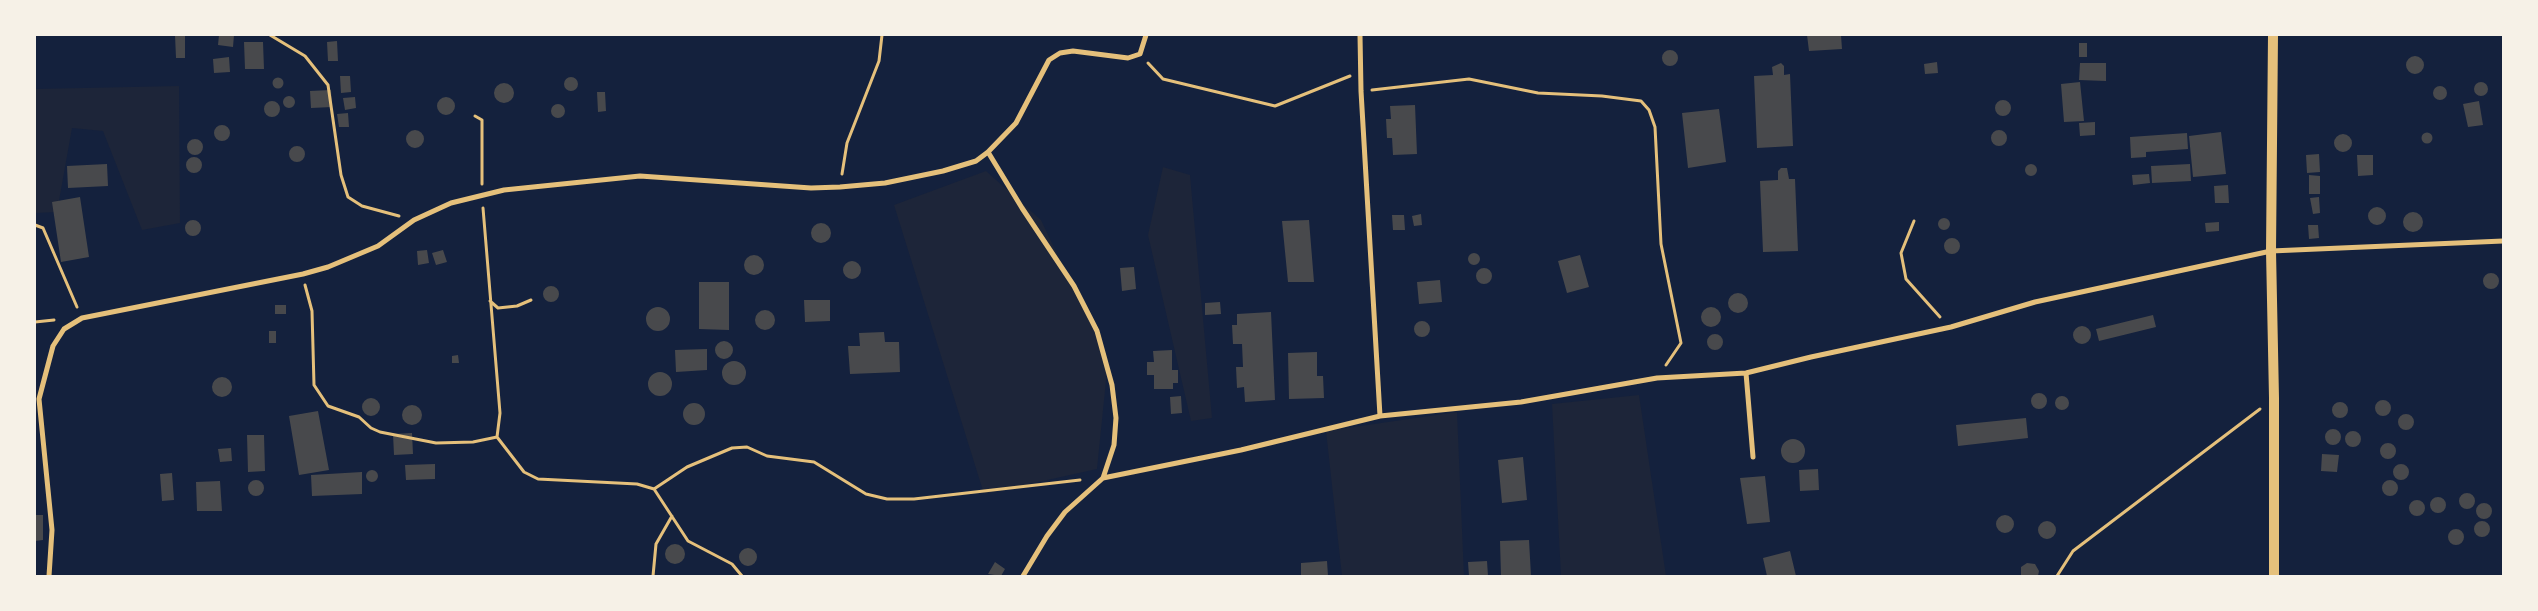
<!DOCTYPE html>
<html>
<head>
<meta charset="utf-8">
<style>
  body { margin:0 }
  #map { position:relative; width:2538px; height:611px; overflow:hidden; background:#14213d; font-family:Cabin,sans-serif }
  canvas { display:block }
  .frame { position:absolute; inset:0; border:36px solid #f6f1e7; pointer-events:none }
</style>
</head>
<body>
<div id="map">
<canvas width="2538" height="611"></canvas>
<div class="frame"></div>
</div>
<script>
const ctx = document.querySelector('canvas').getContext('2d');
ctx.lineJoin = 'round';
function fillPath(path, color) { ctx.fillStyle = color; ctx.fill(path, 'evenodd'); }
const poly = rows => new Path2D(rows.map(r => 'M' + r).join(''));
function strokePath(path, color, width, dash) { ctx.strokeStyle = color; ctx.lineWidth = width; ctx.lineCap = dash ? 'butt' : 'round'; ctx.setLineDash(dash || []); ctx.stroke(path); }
const green = poly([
  [179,86,180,223,142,230,103,131,72,128,57,212,35,213,35,89],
  [1163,167,1190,175,1212,418,1191,421,1148,235],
  [986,171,1041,220,1108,361,1097,469,984,494,894,205],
  [1639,395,1666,576,1561,576,1552,404],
  [1457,412,1464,576,1342,576,1326,431]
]);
const building = poly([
  [175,35,185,35,185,58,176,58],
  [219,35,234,35,233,47,218,45],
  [1807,35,1841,35,1842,49,1809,51],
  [337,41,338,61,328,61,327,42],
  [244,42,263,42,264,69,245,69],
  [2079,43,2087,43,2087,57,2079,57],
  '1662 58a8 8 0 1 1 16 0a8 8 0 1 1-16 0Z',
  '2406 65a9 9 0 1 1 18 0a9 9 0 1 1-18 0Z',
  [229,57,230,72,214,73,213,59],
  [1937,62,1938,73,1925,74,1924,64],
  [1781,63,1784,66,1784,75,1790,74,1793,146,1757,148,1754,76,1773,75,1772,67],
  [2080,63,2106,63,2106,81,2079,80],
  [340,76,350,76,351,92,341,93],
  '564 84a7 7 0 1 1 14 0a7 7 0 1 1-14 0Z',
  '272.5 83a5.5 5.5 0 1 1 11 0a5.5 5.5 0 1 1-11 0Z',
  '2474 89a7 7 0 1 1 14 0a7 7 0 1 1-14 0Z',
  [2080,82,2084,121,2064,122,2061,84],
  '494 93a10 10 0 1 1 20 0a10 10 0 1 1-20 0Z',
  '2433 93a7 7 0 1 1 14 0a7 7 0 1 1-14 0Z',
  [331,90,332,107,311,108,310,91],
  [597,92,605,92,606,111,598,112],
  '283 102a6 6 0 1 1 12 0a6 6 0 1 1-12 0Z',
  [355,97,356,108,345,110,343,98],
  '437 106a9 9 0 1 1 18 0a9 9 0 1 1-18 0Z',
  '1995 108a8 8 0 1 1 16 0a8 8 0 1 1-16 0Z',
  [2479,101,2483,125,2468,127,2463,104],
  '264 109a8 8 0 1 1 16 0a8 8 0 1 1-16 0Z',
  '551 111a7 7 0 1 1 14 0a7 7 0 1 1-14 0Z',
  [1415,105,1417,154,1393,155,1392,138,1387,138,1386,119,1391,119,1390,106],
  [1719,109,1726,162,1688,168,1682,113],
  [348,113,349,127,339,127,337,114],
  [2095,122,2095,135,2080,136,2079,123],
  '214 133a8 8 0 1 1 16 0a8 8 0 1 1-16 0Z',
  '406 139a9 9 0 1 1 18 0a9 9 0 1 1-18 0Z',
  '1991 138a8 8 0 1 1 16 0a8 8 0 1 1-16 0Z',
  [2221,132,2226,174,2193,177,2189,136],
  '2421.5 138a5.5 5.5 0 1 1 11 0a5.5 5.5 0 1 1-11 0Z',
  [2187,133,2188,149,2146,152,2146,157,2131,158,2130,137],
  '2334 143a9 9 0 1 1 18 0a9 9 0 1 1-18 0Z',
  '187 147a8 8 0 1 1 16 0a8 8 0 1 1-16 0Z',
  '289 154a8 8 0 1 1 16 0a8 8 0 1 1-16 0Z',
  [2319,154,2320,172,2307,173,2306,155],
  [2357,155,2373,155,2373,175,2358,176],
  '186 165a8 8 0 1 1 16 0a8 8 0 1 1-16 0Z',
  '2025 170a6 6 0 1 1 12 0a6 6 0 1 1-12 0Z',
  [107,164,108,186,68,188,67,166],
  [2190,164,2191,181,2152,183,2151,166],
  [1781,168,1787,168,1789,179,1795,179,1798,251,1763,252,1760,181,1778,180,1778,171],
  [2149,174,2150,183,2133,185,2132,175],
  [2309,175,2320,176,2320,194,2309,194],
  [2228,185,2229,203,2215,203,2214,186],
  [80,197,89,257,61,262,52,202],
  [2319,197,2320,213,2313,214,2310,198],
  '2368 216a9 9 0 1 1 18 0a9 9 0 1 1-18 0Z',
  '2403 222a10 10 0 1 1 20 0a10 10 0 1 1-20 0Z',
  [1421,214,1422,225,1414,226,1412,216],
  [1392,215,1404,215,1405,230,1393,230],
  '1938 224a6 6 0 1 1 12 0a6 6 0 1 1-12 0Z',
  [1309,220,1314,282,1288,282,1282,221],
  '185 228a8 8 0 1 1 16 0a8 8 0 1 1-16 0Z',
  [2219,222,2219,231,2206,232,2205,223],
  '811 233a10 10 0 1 1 20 0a10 10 0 1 1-20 0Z',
  [2308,225,2318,225,2319,238,2309,239],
  '1944 246a8 8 0 1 1 16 0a8 8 0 1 1-16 0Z',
  [427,250,429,263,418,265,417,251],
  [443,250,447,262,436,265,432,253],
  '1468 259a6 6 0 1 1 12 0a6 6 0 1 1-12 0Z',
  [1580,255,1589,287,1567,293,1558,261],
  '744 265a10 10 0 1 1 20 0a10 10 0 1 1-20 0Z',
  '843 270a9 9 0 1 1 18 0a9 9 0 1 1-18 0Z',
  [1134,267,1136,289,1122,291,1120,268],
  '1476 276a8 8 0 1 1 16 0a8 8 0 1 1-16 0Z',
  '2483 281a8 8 0 1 1 16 0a8 8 0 1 1-16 0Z',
  [1440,280,1442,302,1419,304,1417,282],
  [699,282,729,282,729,330,699,329],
  '543 294a8 8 0 1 1 16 0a8 8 0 1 1-16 0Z',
  '1728 303a10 10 0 1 1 20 0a10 10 0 1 1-20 0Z',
  [804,300,830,300,830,321,805,322],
  [1220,302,1221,314,1205,315,1205,303],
  [275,305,286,305,286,314,275,314],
  '1701 317a10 10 0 1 1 20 0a10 10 0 1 1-20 0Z',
  '646 319a12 12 0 1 1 24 0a12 12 0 1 1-24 0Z',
  '755 320a10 10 0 1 1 20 0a10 10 0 1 1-20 0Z',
  [1271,312,1275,400,1245,402,1244,387,1237,388,1236,367,1243,367,1242,344,1233,344,1232,325,1237,325,1237,314],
  [2153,315,2156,327,2099,341,2096,329],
  '1414 329a8 8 0 1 1 16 0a8 8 0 1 1-16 0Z',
  '2073 335a9 9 0 1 1 18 0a9 9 0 1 1-18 0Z',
  [269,331,276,331,276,343,269,343],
  [884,332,885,342,899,342,900,372,850,374,848,346,860,346,859,333],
  '1707 342a8 8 0 1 1 16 0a8 8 0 1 1-16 0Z',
  '715 350a9 9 0 1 1 18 0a9 9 0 1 1-18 0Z',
  [707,349,707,370,676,372,675,350],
  [1172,350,1172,370,1178,370,1178,383,1173,383,1173,389,1154,389,1154,375,1147,375,1147,362,1154,362,1153,351],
  [1317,352,1317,376,1323,376,1324,398,1289,399,1288,353],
  [458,355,459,363,452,363,452,356],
  '722 373a12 12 0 1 1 24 0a12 12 0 1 1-24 0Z',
  '648 384a12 12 0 1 1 24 0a12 12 0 1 1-24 0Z',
  '212 387a10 10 0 1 1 20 0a10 10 0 1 1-20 0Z',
  '2031 401a8 8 0 1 1 16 0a8 8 0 1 1-16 0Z',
  '2055 403a7 7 0 1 1 14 0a7 7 0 1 1-14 0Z',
  [1181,396,1182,413,1171,414,1170,397],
  '362 407a9 9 0 1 1 18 0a9 9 0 1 1-18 0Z',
  '2375 408a8 8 0 1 1 16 0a8 8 0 1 1-16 0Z',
  '2332 410a8 8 0 1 1 16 0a8 8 0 1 1-16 0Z',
  '683 414a11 11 0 1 1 22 0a11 11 0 1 1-22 0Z',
  '402 415a10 10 0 1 1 20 0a10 10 0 1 1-20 0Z',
  [318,411,329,470,299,475,289,416],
  '2398 422a8 8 0 1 1 16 0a8 8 0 1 1-16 0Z',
  [2026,418,2028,438,1958,446,1956,425],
  '2325 437a8 8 0 1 1 16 0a8 8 0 1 1-16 0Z',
  '2345 439a8 8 0 1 1 16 0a8 8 0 1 1-16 0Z',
  [412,433,413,454,394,455,393,434],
  [247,435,264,435,265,471,248,472],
  '1781 451a12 12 0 1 1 24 0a12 12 0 1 1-24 0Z',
  '2380 451a8 8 0 1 1 16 0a8 8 0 1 1-16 0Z',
  [231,448,232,461,220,462,218,449],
  [2322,454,2339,455,2337,472,2321,471],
  [1523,457,1527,500,1502,503,1498,460],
  [435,464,435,479,406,480,405,465],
  '2393 472a8 8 0 1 1 16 0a8 8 0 1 1-16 0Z',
  [1818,469,1819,490,1800,491,1799,470],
  '366 476a6 6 0 1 1 12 0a6 6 0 1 1-12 0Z',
  [362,472,362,494,312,496,311,475],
  [172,473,174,500,162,501,160,474],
  [1765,476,1770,522,1747,524,1740,478],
  '248 488a8 8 0 1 1 16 0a8 8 0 1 1-16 0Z',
  '2382 488a8 8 0 1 1 16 0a8 8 0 1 1-16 0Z',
  [220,481,222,511,197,511,196,482],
  '2459 501a8 8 0 1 1 16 0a8 8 0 1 1-16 0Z',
  '2430 505a8 8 0 1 1 16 0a8 8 0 1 1-16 0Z',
  '2409 508a8 8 0 1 1 16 0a8 8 0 1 1-16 0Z',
  '2476 511a8 8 0 1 1 16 0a8 8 0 1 1-16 0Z',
  '1996 524a9 9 0 1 1 18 0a9 9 0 1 1-18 0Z',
  [35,515,43,515,43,540,35,541],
  '2038 530a9 9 0 1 1 18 0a9 9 0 1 1-18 0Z',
  '2474 529a8 8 0 1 1 16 0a8 8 0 1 1-16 0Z',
  '2448 537a8 8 0 1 1 16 0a8 8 0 1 1-16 0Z',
  [1529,540,1531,576,1501,576,1500,541],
  '665 554a10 10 0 1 1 20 0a10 10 0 1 1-20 0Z',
  '739 557a9 9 0 1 1 18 0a9 9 0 1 1-18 0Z',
  [1790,551,1796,576,1767,576,1763,558],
  [1327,561,1328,576,1301,576,1301,563],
  [1487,561,1488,576,1469,576,1468,562],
  [995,562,1005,569,1001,576,988,574],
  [2027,563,2035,564,2039,571,2038,576,2021,576,2021,567]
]);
const path = poly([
  [270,35,305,56,328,85,341,175,348,197,362,206,399,216],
  [1148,63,1163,79,1275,106,1350,76],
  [1372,90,1469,79,1538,93,1602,96,1641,101,1649,110,1655,127,1661,244,1681,343,1666,365],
  [475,116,482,120,482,184],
  [842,174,847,143,879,61,882,35],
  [483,208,500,413,497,437],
  [1914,221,1901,253,1906,279,1940,317],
  [35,225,43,228,77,307],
  [305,285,312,311,314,385,328,406,359,417,371,428,380,432,436,443,473,442,497,437,524,472,538,479,637,484,654,489,688,541,732,564,742,576],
  [490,301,498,308,517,306,531,300],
  [35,322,54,320],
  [654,489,687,467,732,448,747,447,767,456,814,462,866,494,887,499,914,499,1080,480],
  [653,576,656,544,672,516],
  [2057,576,2073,551,2260,409]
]);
const minor = poly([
  [1360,35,1361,91,1380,416,1521,402,1657,378,1746,373,1811,357,1951,327,2035,302,2271,251,2503,241],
  [988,152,1022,208,1074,286,1097,331,1112,385,1116,418,1114,445,1103,478,1065,512,1047,536,1023,576],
  [1746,373,1753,457],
  [1103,478,1241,450,1380,416],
  [49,576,52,530,39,399,53,346,64,329,82,318,303,274,328,267,378,246,414,220,451,203,504,190,640,176,811,188,840,187,885,183,943,171,976,161,988,152,1016,123,1049,60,1060,53,1073,51,1128,58,1140,54,1146,35]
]);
const secondary = poly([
  [2273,35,2271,251,2274,398,2274,576]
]);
fillPath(green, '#1d2539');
fillPath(building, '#48494c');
strokePath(path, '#e5c07b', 3);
strokePath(minor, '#e5c07b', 5);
strokePath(secondary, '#e5c07b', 10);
</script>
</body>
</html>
